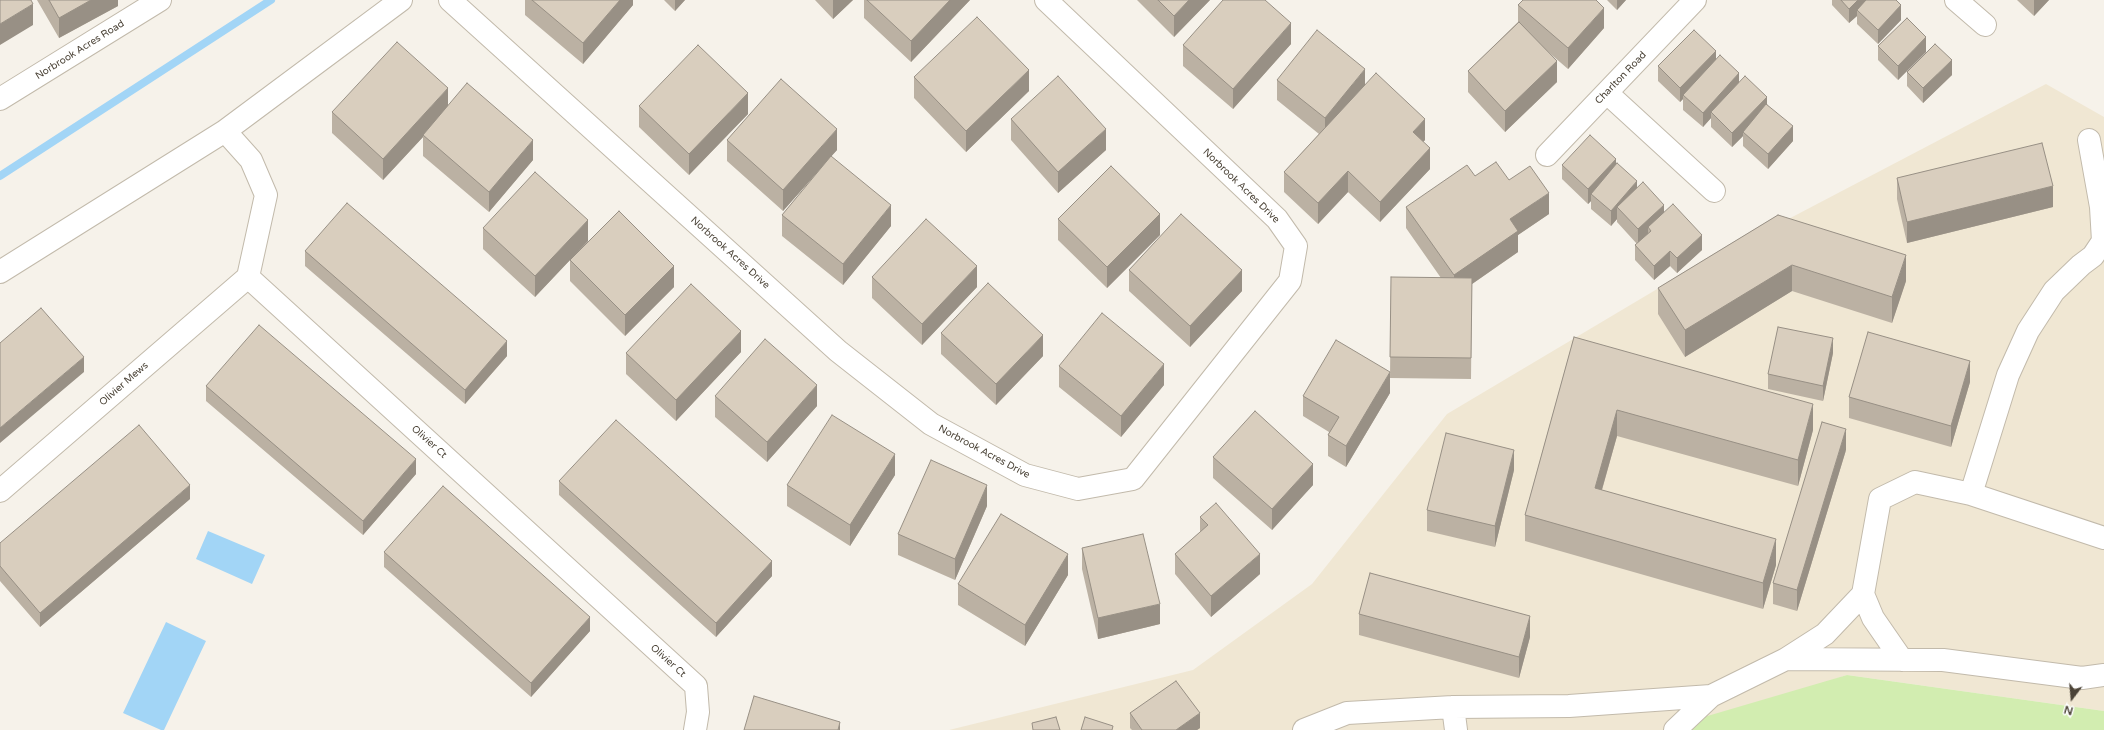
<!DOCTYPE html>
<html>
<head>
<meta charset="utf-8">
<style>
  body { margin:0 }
  #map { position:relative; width:2104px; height:730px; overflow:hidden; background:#f6f2ea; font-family:"Varela Round",sans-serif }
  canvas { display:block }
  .north { position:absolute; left:2052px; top:678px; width:40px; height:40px; -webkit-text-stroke:3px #fff; paint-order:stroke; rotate:196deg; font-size:11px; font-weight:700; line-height:16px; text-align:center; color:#4b4337 }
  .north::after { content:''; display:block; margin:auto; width:14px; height:18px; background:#4b4337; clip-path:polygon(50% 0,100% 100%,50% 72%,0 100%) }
</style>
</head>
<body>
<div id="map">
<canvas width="2104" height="730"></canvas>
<div class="north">N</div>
</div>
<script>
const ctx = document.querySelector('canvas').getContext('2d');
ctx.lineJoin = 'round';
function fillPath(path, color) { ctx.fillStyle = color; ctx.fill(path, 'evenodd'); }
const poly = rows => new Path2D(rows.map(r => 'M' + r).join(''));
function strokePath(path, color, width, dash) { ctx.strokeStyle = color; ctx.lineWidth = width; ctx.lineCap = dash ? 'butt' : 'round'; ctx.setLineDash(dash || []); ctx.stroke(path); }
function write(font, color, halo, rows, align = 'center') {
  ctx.font = font + ' "Varela Round",sans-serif'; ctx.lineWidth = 3; ctx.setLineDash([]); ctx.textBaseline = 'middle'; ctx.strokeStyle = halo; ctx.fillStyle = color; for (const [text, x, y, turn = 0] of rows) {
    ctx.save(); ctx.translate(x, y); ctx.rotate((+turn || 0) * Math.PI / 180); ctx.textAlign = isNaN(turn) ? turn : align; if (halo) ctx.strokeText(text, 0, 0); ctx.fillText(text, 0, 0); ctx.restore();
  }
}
const education = poly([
  [2046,84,2104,117,2104,711,1847,675,1681,730,949,730,1193,670,1312,584,1447,414,1674,279]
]);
const green = poly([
  [1847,675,2104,711,2104,730,1681,730,1687,722]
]);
const water = poly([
  [208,531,265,555,252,584,196,559],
  [166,622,206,641,164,730,161,730,123,713]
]);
const stream = poly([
  [0,176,271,0]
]);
const minor = poly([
  [450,0,838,351,931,424,1025,475,1078,489,1133,479,1290,281,1296,246,1277,219,1046,0],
  [1956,0,1985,25],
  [1607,93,1714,191],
  [0,99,160,0],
  [225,131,251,160,266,195,248,277,696,686,698,712,695,730],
  [1547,155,1695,0],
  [0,272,225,131,401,0],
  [0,491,248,277],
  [1971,494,2008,375,2028,331,2054,291,2081,265,2093,256,2103,241,2101,207,2089,140],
  [1786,659,1943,660,2082,678,2104,675],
  [1902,660,1873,618,1863,594,1880,499,1915,482,1971,494,2104,538],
  [1453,707,1456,730],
  [1304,730,1347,713,1453,707,1569,706,1711,696],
  [1675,730,1711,696,1786,659,1825,634,1863,594]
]);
const wall = poly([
  [37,0,118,0,118,6,59,38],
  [525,0,633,0,633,5,583,64,525,15],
  [664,0,685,0,675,11],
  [815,0,853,0,833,19],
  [864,0,970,0,911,62,864,18],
  [1137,0,1210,0,1174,37],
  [1607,0,1626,0,1617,10],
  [1832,0,1896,0,1901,20,1878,44,1857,24,1857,16,1849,23,1832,5],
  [2017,0,2049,0,2034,16],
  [1518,5,1604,28,1568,69,1546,50,1557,82,1505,132,1468,92,1468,71,1518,22],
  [1291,44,1233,109,1183,66,1183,45],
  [1878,46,1926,52,1898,80,1878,60],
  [1716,59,1739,82,1767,104,1793,141,1768,169,1743,146,1743,136,1732,147,1711,127,1711,118,1703,127,1683,110,1683,99,1680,102,1658,81,1658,66],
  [1907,72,1952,75,1923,103,1907,86],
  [914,77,1029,91,966,152,914,98],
  [1277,80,1365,85,1425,140,1423,142,1430,169,1380,222,1348,192,1318,224,1284,192,1284,172,1319,134,1277,100],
  [448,106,533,160,489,212,423,156,423,137,383,180,332,133,332,112],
  [639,106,748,114,689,175,639,127],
  [1011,119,1106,150,1058,193,1011,140],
  [727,140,837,150,831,156,891,226,843,285,782,236,782,215,817,173,783,211,727,161],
  [1562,165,1616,165,1637,188,1664,212,1702,250,1677,273,1670,266,1654,280,1635,260,1635,245,1637,244,1617,222,1617,219,1611,226,1591,209,1591,201,1588,204,1562,179],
  [1475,176,1509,180,1549,214,1518,235,1518,252,1472,284,1471,379,1390,378,1391,277,1441,278,1406,228,1406,207],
  [1897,178,2053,207,1907,243,1897,199],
  [1778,215,1906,281,1892,323,1792,291,1685,357,1658,314,1658,288],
  [1058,219,1160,235,1107,288,1058,240],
  [483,228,588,241,535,297,483,249],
  [305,251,507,356,465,404,305,266],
  [570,260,674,287,625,336,570,281],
  [1129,270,1242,291,1190,347,1129,291],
  [872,277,977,287,922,345,872,298],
  [941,333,1043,356,996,405,941,354],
  [1574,337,1813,430,1798,486,1617,436,1602,490,1776,565,1763,609,1525,541,1525,515],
  [741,352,676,421,626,374,626,353],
  [1833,353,1823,401,1768,389,1768,374],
  [1059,366,1164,385,1121,437,1059,387],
  [1970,382,1951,447,1849,418,1849,397],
  [206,386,416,474,363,535,206,401],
  [1390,393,1346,467,1328,456,1328,435,1329,432,1303,416,1303,396],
  [715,396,817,406,767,462,715,417],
  [1846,450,1797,611,1773,604,1773,583],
  [1213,457,1313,485,1272,530,1213,478],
  [1514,470,1495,547,1427,531,1427,510],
  [895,475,850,546,787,506,787,485],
  [559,481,772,576,716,637,559,495],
  [190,499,40,627,0,581,0,543],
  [987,506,955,580,898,555,898,534],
  [1200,517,1260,574,1211,617,1175,574,1175,554,1200,532],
  [1082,548,1160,624,1098,639,1082,569],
  [384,552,590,631,531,697,384,567],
  [1068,575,1025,646,958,605,958,584],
  [1359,614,1530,637,1519,678,1359,635],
  [1130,713,1200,728,1197,730,1132,730,1130,728]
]);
const shadedWall = poly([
  [91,0,118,0,118,6,59,38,59,18],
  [620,0,633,0,633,5,583,64,583,43],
  [675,0,685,0,675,11],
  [833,0,853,0,833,19],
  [950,0,970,0,911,62,911,41],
  [1189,0,1210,0,1174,37,1174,16],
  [1617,0,1626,0,1617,10],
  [1858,0,1874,0,1857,10,1857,16,1849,23,1849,9],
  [2034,0,2049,0,2034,16],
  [33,4,33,25,0,45,0,24],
  [1901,5,1901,20,1878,44,1878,30],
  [1604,8,1604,28,1568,69,1568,48],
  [1291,23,1291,44,1233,109,1233,89],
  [1926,37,1926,52,1898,80,1898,66],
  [1716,51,1716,66,1683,95,1683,99,1680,102,1680,88],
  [1952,60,1952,75,1923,103,1923,88],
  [1557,61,1557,82,1505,132,1505,111],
  [1365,69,1365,90,1325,139,1325,118],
  [1029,70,1029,91,966,152,966,131],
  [1739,73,1739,87,1711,112,1711,118,1703,127,1703,113],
  [448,88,448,109,423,135,423,137,383,180,383,159],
  [748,93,748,114,689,175,689,154],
  [1767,97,1767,111,1743,132,1743,136,1732,147,1732,133],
  [1425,119,1425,140,1413,153,1413,132],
  [1793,126,1793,141,1768,169,1768,154],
  [837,129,837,150,783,211,783,190],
  [1106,129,1106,150,1058,193,1058,172],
  [533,140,533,160,489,212,489,192],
  [1430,148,1430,169,1380,222,1380,202],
  [1616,159,1616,174,1591,194,1591,201,1588,204,1588,189],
  [1348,171,1348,192,1318,224,1318,203],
  [1637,181,1637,196,1617,207,1617,219,1611,226,1611,211],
  [2053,186,2053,207,1907,243,1907,222],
  [1549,193,1549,214,1518,235,1518,252,1472,284,1471,379,1472,284,1454,296,1454,275,1510,219],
  [891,205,891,226,843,285,843,264],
  [1664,205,1664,219,1648,227,1648,235,1638,244,1638,229],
  [1160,214,1160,235,1107,288,1107,267],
  [588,220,588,241,535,297,535,276],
  [1702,235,1702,250,1677,273,1677,258],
  [1670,251,1670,266,1654,280,1654,266],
  [1906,255,1906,281,1892,323,1892,297],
  [1792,265,1792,291,1685,357,1685,330],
  [674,266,674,287,625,336,625,315],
  [977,266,977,287,922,345,922,324],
  [1242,270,1242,291,1190,347,1190,326],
  [741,331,741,352,676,421,676,400],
  [1043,335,1043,356,996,405,996,384],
  [1833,338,1833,353,1823,401,1823,386],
  [507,341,507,356,465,404,465,390],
  [84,357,84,372,0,443,0,428],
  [1970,361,1970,382,1951,447,1951,426],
  [1164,364,1164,385,1121,437,1121,416],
  [1390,372,1390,393,1346,467,1346,446],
  [817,385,817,406,767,462,767,442],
  [1813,404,1813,430,1798,486,1798,460],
  [1617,410,1617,436,1595,514,1595,488],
  [1846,429,1846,450,1797,611,1797,590],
  [1514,450,1514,470,1495,547,1495,526],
  [895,454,895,475,850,546,850,525],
  [416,459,416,474,363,535,363,521],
  [1313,464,1313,485,1272,530,1272,509],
  [190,485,190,499,40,627,40,613],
  [987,485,987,506,955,580,955,559],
  [1776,539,1776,565,1763,609,1763,583],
  [1068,554,1068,575,1025,646,1025,625],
  [1260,554,1260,574,1211,617,1211,596],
  [772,561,772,576,716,637,716,623],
  [1160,604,1160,624,1098,639,1098,618],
  [1530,616,1530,637,1519,678,1519,657],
  [590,617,590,631,531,697,531,683],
  [1200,713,1200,728,1197,730,1176,730],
  [840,722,840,730,838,730]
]);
const building = poly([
  [0,0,31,0,33,4,0,24,0,0],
  [49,0,91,0,59,18,49,0],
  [532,0,620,0,583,43,532,0],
  [867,0,950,0,911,41,867,0],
  [1158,0,1189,0,1174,16,1158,0],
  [1223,0,1265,0,1291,23,1233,89,1183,45,1223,0],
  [1523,0,1596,0,1604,8,1568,48,1518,5,1523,0],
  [1841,0,1858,0,1849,9,1841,0],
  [1866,0,1896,0,1901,5,1878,30,1857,10,1866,0],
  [977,17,1029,70,966,131,914,77,977,17],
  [1907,18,1926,37,1898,66,1878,46,1907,18],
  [1519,22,1557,61,1505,111,1468,71,1519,22],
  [1317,30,1365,69,1325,118,1277,80,1317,30],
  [1694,30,1716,51,1680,88,1658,66,1694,30],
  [397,42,448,88,383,159,332,112,397,42],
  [1935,44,1952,60,1923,88,1907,72,1935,44],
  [698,45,748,93,689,154,639,106,698,45],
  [1720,55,1739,73,1703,113,1683,95,1720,55],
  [1376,73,1425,119,1413,132,1430,148,1380,202,1348,171,1318,203,1284,172,1376,73],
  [1058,76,1106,129,1058,172,1011,119,1058,76],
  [1745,76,1767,97,1732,133,1711,112,1745,76],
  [781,79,837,129,783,190,727,140,781,79],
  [467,83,533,140,489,192,423,135,467,83],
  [1766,104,1793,126,1768,154,1743,132,1766,104],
  [1590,135,1616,159,1588,189,1562,165,1590,135],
  [2042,143,2053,186,1907,222,1897,178,2042,143],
  [831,156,891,205,843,264,782,215,831,156],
  [1496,162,1509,180,1530,166,1549,193,1510,219,1518,231,1454,275,1406,207,1467,165,1475,176,1496,162],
  [1617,163,1637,181,1611,211,1591,194,1617,163],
  [1111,166,1160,214,1107,267,1058,219,1111,166],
  [535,172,588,220,535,276,483,228,535,172],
  [1643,182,1664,205,1638,229,1617,207,1643,182],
  [347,203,507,341,465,390,305,251,347,203],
  [1673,204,1702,235,1677,258,1670,251,1654,266,1635,245,1651,231,1648,227,1673,204],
  [619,211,674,266,625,315,570,260,619,211],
  [1181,214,1242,270,1190,326,1129,270,1181,214],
  [1778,215,1906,255,1892,297,1792,265,1685,330,1658,288,1778,215],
  [926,219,977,266,922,324,872,277,926,219],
  [1391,277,1472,278,1471,358,1390,357,1391,277],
  [988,283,1043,335,996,384,941,333,988,283],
  [691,284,741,331,676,400,626,353,691,284],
  [41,308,84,357,0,428,0,343,41,308],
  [1102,313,1164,364,1121,416,1059,366,1102,313],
  [259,325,416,459,363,521,206,386,259,325],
  [1778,327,1833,338,1823,386,1768,374,1778,327],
  [1868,332,1970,361,1951,426,1849,397,1868,332],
  [1574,337,1813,404,1798,460,1617,410,1595,488,1776,539,1763,583,1525,515,1574,337],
  [765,339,817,385,767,442,715,396,765,339],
  [1336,340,1390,372,1346,446,1328,435,1339,417,1303,396,1336,340],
  [1255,411,1313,464,1272,509,1213,457,1255,411],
  [832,415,895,454,850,525,787,485,832,415],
  [616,420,772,561,716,623,559,481,616,420],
  [1822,422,1846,429,1797,590,1773,583,1822,422],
  [139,425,190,485,40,613,0,566,0,543,139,425],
  [1446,433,1514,450,1495,526,1427,510,1446,433],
  [931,460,987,485,955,559,898,534,931,460],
  [443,486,590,617,531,683,384,552,443,486],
  [1216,503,1260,554,1211,596,1175,554,1208,525,1200,517,1216,503],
  [1001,514,1068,554,1025,625,958,584,1001,514],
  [1143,534,1160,604,1098,618,1082,548,1143,534],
  [1370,573,1530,616,1519,657,1359,614,1370,573],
  [1176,681,1200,713,1176,730,1142,730,1130,713,1176,681],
  [754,696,840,722,838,730,744,730,754,696],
  [1056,717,1060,730,1033,730,1032,723,1056,717],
  [1085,717,1113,726,1112,730,1081,730,1085,717]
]);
const streetNames = [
  ["Norbrook Acres Road",80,50,-32],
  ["Charlton Road",1621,78,-46],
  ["Norbrook Acres Drive",1241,186,44],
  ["Norbrook Acres Drive",730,253,42],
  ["Olivier Mews",124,384,-41],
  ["Olivier Ct",429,442,42],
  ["Norbrook Acres Drive",984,452,28],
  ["Olivier Ct",668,661,42]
];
fillPath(education, '#f0e7d3');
fillPath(green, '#d2edb0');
fillPath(water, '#a2d5f6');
strokePath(stream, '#a2d5f6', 8);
strokePath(minor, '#c2baab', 24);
strokePath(minor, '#fff', 22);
fillPath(wall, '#bbb1a3');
fillPath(shadedWall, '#989085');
fillPath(building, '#d9cebe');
strokePath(building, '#989085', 1);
write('10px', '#4b4337', '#fff', streetNames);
</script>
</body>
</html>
